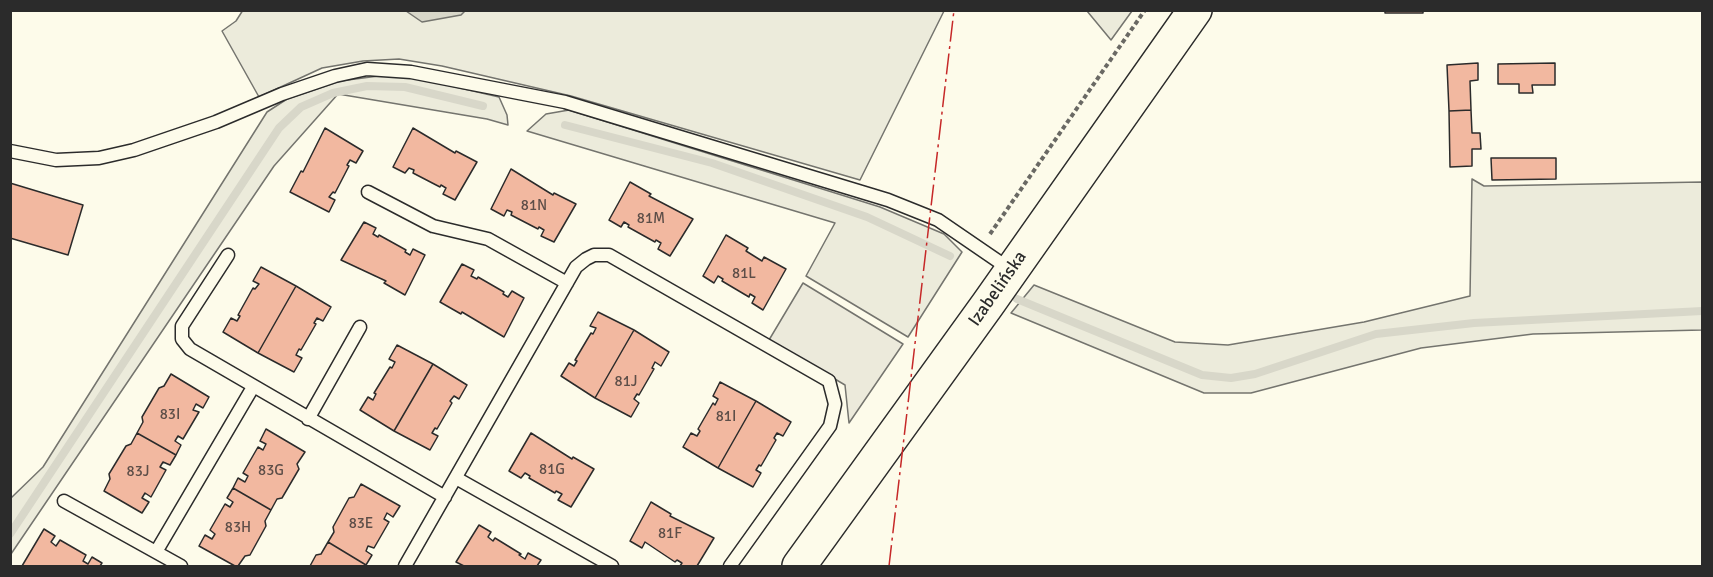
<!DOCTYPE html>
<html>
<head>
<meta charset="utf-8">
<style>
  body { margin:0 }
  #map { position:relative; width:1713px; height:577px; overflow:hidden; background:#fdfbea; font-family:Signika,sans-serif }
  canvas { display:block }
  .frame { position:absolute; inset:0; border:12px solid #2b2b2b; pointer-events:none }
</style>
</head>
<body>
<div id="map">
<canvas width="1713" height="577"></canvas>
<div class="frame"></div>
</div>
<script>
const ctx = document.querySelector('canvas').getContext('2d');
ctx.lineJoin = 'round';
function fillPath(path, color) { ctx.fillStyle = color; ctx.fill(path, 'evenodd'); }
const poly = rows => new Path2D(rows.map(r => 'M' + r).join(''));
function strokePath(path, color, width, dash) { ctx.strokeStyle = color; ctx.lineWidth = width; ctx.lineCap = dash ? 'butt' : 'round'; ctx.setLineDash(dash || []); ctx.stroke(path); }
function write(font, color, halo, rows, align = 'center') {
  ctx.font = font + ' Signika,sans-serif'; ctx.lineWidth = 4.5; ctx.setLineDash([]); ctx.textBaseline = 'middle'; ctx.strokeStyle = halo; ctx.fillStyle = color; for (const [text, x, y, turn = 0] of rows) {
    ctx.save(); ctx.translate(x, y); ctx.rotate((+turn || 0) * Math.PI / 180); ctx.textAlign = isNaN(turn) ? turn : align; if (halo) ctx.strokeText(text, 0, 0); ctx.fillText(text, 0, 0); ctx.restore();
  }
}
const green = poly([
  [243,10,944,11,860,180,571,96,442,66,399,59,363,61,322,68,259,97,222,31,236,21,243,10],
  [1087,11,1132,11,1111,40,1087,11],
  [386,75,421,79,499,97,507,115,508,125,487,119,338,94,274,166,11,554,11,498,43,467,267,112,287,99,340,81,386,75],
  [569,110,880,207,944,234,962,252,908,337,806,276,835,223,527,131,546,114,569,110],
  [1472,179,1484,186,1702,182,1702,330,1533,334,1421,348,1251,393,1204,393,1011,313,1034,285,1175,342,1228,345,1364,322,1470,296,1472,179]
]);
const parking = poly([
  [803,283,903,344,849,423,845,385,769,340,803,283]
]);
const water = poly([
  [406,11,465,11,461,15,422,22,406,11]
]);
const stream = poly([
  [565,125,712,163,867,217,950,256],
  [1017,299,1202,375,1231,378,1255,374,1376,334,1474,323,1702,311],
  [10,534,279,128,301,107,333,93,367,86,405,87,483,106]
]);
const building = poly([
  [1385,10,1423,10,1423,13,1385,13,1385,10],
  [1478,63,1478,80,1470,81,1471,110,1449,111,1447,65,1478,63],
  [1555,63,1555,85,1532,85,1533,93,1519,93,1519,84,1498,84,1498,64,1555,63],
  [1471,110,1472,133,1480,133,1481,149,1472,149,1472,166,1450,167,1449,111,1471,110],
  [325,128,363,151,356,163,350,160,347,165,349,166,335,193,333,192,329,197,335,200,329,212,290,192,301,171,303,172,325,128],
  [413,128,455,153,456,151,477,162,455,200,443,194,446,188,441,185,440,187,413,173,414,170,409,168,405,173,393,167,413,128],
  [1491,158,1556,158,1556,179,1492,180,1491,158],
  [511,169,553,195,554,193,576,204,554,242,541,236,544,230,539,227,538,229,511,215,512,212,507,210,504,216,491,209,511,169],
  [630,182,651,194,649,196,693,219,670,256,658,249,661,243,656,240,655,242,628,227,629,225,624,222,621,227,609,220,630,182],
  [10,183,83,205,68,255,10,238,10,183],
  [364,222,376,228,373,234,378,237,379,235,406,250,405,252,410,255,413,249,425,255,405,295,384,283,386,281,341,260,364,222],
  [726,235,748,248,746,251,762,261,764,257,786,269,763,310,752,303,755,297,750,294,749,297,722,281,723,279,718,276,714,283,703,276,726,235],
  [462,264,474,270,471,276,477,279,478,277,504,292,503,294,508,297,512,291,524,298,504,337,462,312,461,314,440,302,462,264],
  [261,267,296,286,258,353,223,332,231,318,237,321,240,316,238,315,253,288,255,289,259,284,253,281,261,267],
  [296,286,331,307,323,321,317,318,314,323,316,324,301,350,299,349,296,355,302,358,294,372,258,353,296,286],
  [598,312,634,330,595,398,561,376,569,363,574,366,577,361,575,360,591,333,593,334,596,328,590,326,598,312],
  [634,330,669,352,661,366,655,362,652,368,654,369,639,395,637,394,634,399,639,403,631,417,595,398,634,330],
  [397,345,433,364,394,431,360,410,368,397,373,400,376,394,374,393,390,367,392,368,395,362,389,359,397,345],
  [433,364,467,385,459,399,454,396,450,401,452,403,437,429,435,428,432,433,438,436,430,450,394,431,433,364],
  [171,374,209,397,203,408,196,404,193,410,199,412,183,439,178,436,175,441,181,445,176,455,137,433,143,422,142,417,159,388,164,386,171,374],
  [720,382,756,401,718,468,683,447,691,433,697,436,700,431,698,429,713,403,715,405,718,399,713,396,720,382],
  [756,401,791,422,783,436,777,433,774,438,776,440,761,466,759,465,756,470,761,473,753,487,718,468,756,401],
  [266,429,305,452,297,464,299,469,282,498,277,499,271,510,233,488,238,478,245,482,248,476,243,473,258,447,263,450,266,444,260,441,266,429],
  [137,433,176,455,170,465,163,462,160,467,166,470,151,497,145,493,142,498,149,502,142,513,104,491,110,479,109,474,126,446,131,444,137,433],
  [531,433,572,459,573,457,594,469,571,507,558,500,562,494,556,491,555,493,529,478,530,476,525,473,521,478,509,471,531,433],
  [361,484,400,506,393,517,387,513,384,519,389,522,374,548,368,546,366,551,372,555,366,565,328,542,334,532,333,527,349,498,354,497,361,484],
  [233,488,271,510,265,521,266,526,250,555,245,556,238,566,235,566,199,546,205,535,212,539,215,534,210,530,225,504,230,507,233,502,227,498,233,488],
  [651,502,671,514,670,516,714,538,697,566,680,566,682,563,677,560,675,562,645,542,642,548,630,541,651,502],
  [479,525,491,532,488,537,493,541,495,538,521,554,519,555,525,559,528,553,541,560,537,566,464,566,456,562,479,525],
  [44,529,55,536,51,542,56,546,60,540,86,555,83,561,88,564,92,557,102,563,100,566,22,566,44,529],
  [328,542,366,565,365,566,310,566,316,555,321,554,328,542]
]);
const path = poly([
  [990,234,1145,10]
]);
const lane = poly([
  [10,151,56,160,99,158,134,150,216,122,282,94,335,76,367,69,411,72,565,102,888,200,938,220,1011,270],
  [368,192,433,226,488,239,567,283],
  [228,255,182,326,182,339,190,349,445,497],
  [308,419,360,327],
  [456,478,612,566],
  [64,501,181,566],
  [156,552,253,387],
  [405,566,576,267,586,259,594,255,609,255,829,381,835,404,830,426,730,566]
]);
const secondary = poly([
  [799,566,988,304,1195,10]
]);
const power = poly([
  [889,566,954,10]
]);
const numberNames = [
  ["81N",534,206],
  ["81M",651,219],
  ["81L",744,274],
  ["81J",626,382],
  ["83I",170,415],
  ["81I",726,417],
  ["81G",552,470],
  ["83G",271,471],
  ["83J",138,472],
  ["83E",361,524],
  ["83H",238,528],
  ["81F",670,534]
];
const streetNames = [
  ["Izabelińska",998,289,-55]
];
fillPath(green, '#ecebdb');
strokePath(green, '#74746e', 1.5);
fillPath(parking, '#eceadb');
strokePath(parking, '#74746e', 1.5);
fillPath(water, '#d8d7c9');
strokePath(water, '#74746e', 1.5);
strokePath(stream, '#d8d7c9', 8);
fillPath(building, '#f2b8a0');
strokePath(building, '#2b2b2b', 1.5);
strokePath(lane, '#2b2b2b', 15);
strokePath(secondary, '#2b2b2b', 36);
strokePath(path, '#6a6964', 4, [4.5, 3]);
strokePath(lane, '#fdfbea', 12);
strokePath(secondary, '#fdfbea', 33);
strokePath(power, '#c62828', 1.5, [21, 4.5, 3, 4.5]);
write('15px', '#5d4e48', null, numberNames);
write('18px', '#2b2b2b', '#fdfbea', streetNames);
</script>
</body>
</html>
